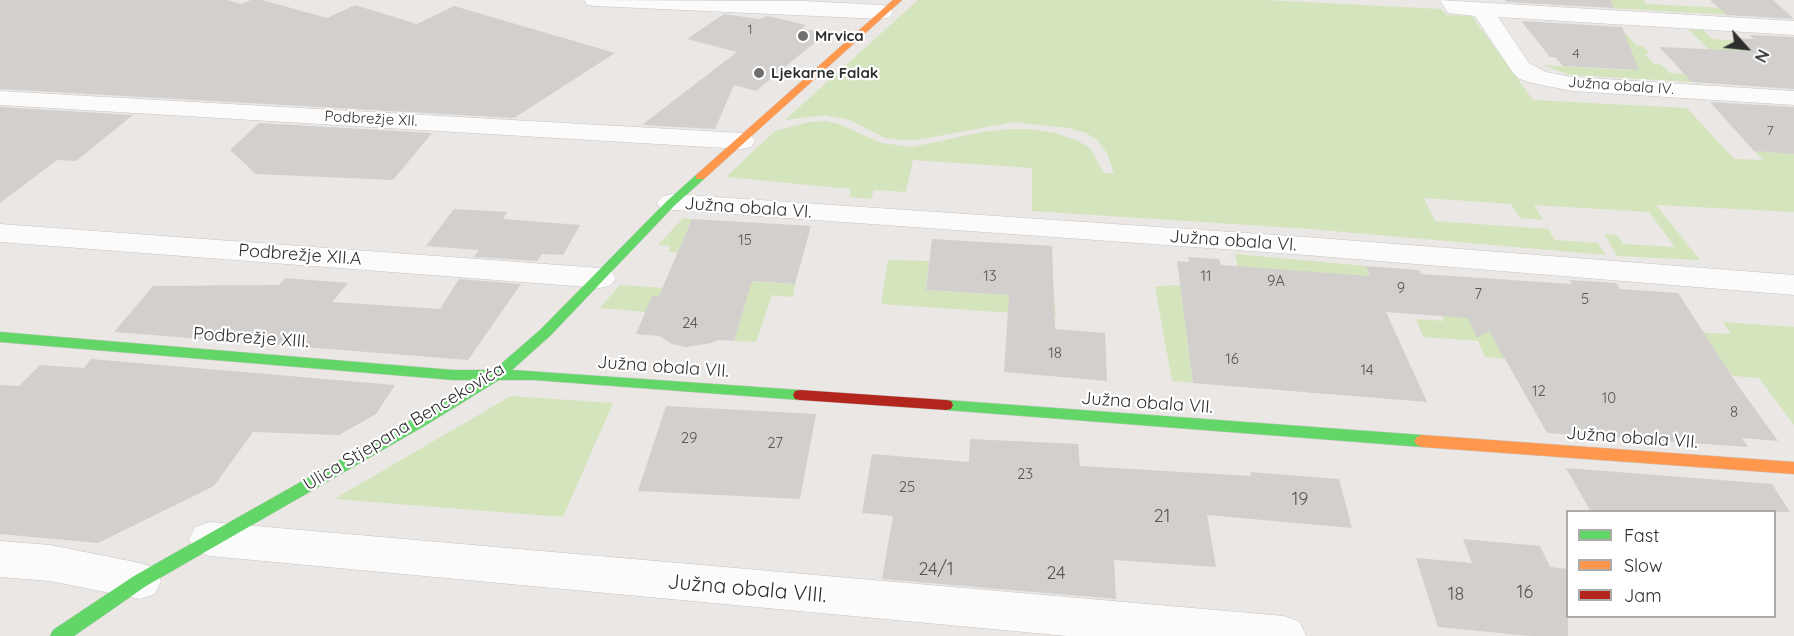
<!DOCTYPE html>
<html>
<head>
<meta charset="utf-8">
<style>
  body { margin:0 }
  #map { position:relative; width:1794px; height:636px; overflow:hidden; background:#ebe7e4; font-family:Quicksand,sans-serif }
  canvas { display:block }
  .legend { position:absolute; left:1566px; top:510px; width:210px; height:108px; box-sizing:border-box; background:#fff; border:2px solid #ababab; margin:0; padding:8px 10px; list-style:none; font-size:18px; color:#2e2e2e }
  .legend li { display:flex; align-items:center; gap:12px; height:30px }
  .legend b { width:30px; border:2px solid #ababab }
  .north { position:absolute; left:1716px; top:18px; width:60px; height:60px; -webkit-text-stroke:4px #fff; paint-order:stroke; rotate:117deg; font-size:16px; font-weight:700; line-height:24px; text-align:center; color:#2e2e2e }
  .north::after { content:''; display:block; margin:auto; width:21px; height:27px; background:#2e2e2e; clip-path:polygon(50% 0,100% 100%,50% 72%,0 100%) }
</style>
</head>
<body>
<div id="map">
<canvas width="1794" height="636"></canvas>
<ul class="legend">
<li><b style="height:8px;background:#63d668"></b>Fast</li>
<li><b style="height:8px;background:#ff974d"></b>Slow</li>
<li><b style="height:8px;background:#b3261e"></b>Jam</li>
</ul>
<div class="north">N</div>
</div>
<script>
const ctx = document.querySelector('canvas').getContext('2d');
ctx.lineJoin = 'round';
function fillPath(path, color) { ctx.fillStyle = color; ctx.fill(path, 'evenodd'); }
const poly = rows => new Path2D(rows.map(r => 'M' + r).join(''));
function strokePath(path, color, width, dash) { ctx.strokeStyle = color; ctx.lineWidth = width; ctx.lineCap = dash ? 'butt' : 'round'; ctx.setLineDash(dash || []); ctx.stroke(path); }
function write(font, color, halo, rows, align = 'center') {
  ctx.font = font + ' Quicksand,sans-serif'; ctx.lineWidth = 4.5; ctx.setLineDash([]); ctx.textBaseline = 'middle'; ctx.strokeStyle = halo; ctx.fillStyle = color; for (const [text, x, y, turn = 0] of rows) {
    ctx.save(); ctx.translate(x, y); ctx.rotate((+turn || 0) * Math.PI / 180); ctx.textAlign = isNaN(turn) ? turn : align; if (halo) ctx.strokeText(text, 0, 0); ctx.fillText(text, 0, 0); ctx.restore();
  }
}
const green = poly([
  [918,0,1266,0,1441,9,1447,15,1472,16,1533,100,1687,108,1734,159,1763,160,1754,151,1794,154,1794,212,1656,205,1700,260,1617,256,1604,234,1617,235,1623,244,1675,247,1649,212,1534,205,1543,220,1520,218,1511,204,1424,198,1435,221,1548,229,1555,240,1598,243,1606,255,1310,229,1032,211,1032,168,913,160,906,192,874,190,871,199,849,197,851,189,726,177,775,131,809,122,825,121,839,124,881,143,912,147,982,132,1010,129,1029,129,1055,133,1078,141,1090,148,1104,173,1114,173,1107,153,1097,140,1086,133,1068,128,1013,122,917,140,902,140,885,138,850,120,825,115,785,120],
  [1611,0,1643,0,1647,4,1744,9,1752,16,1609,8,1614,7],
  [1688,29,1703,30,1713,39,1740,41,1778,76,1763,86,1570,75,1542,65,1628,70,1596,32,1626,34,1637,46,1643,46,1650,54,1645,54,1654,64,1660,64,1670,73,1738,77],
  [683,218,692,219,678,252,668,252,671,246,658,245],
  [1235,254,1366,266,1383,311,1311,330,1328,394,1282,390,1186,330,1193,383,1172,381,1155,287,1173,285,1243,290],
  [888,260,929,261,926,290,1054,298,1056,316,881,304],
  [668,276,795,284,793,297,772,295,756,342,734,341,746,301,653,296,646,312,600,308,620,285,664,288],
  [1442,315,1541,323,1624,369,1485,357,1478,341,1423,337,1416,319,1444,321],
  [1723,322,1794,327,1794,425,1759,378,1733,376,1721,360,1674,358,1655,330,1731,334],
  [511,396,613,403,563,517,334,499]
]);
const building = poly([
  [0,0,227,0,241,4,251,0,262,0,327,18,355,5,417,24,454,6,615,53,514,118,0,89],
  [1505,0,1611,0,1614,8,1506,2],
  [1710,0,1773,0,1794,19,1727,15],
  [724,14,759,19,768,16,806,25,802,28,825,34,756,91,734,85,715,129,642,125,737,52,687,39],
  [1521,21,1622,27,1639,70,1563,66,1555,57,1550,57],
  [1749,35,1794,37,1794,89,1692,82,1659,47,1750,51,1737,38,1754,39],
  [1710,102,1794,107,1794,154,1754,151],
  [0,107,133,115,76,161,57,160,0,203],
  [259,123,432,133,393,180,256,174,230,150],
  [454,209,507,212,503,219,580,225,563,255,542,254,537,261,474,257,479,250,426,246],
  [692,219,811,226,795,284,752,281,734,341,718,340,711,343,686,347,672,344,659,336,636,334,652,296,659,296],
  [932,239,1052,246,1055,329,1105,333,1107,381,1004,372,1009,295,926,290],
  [1188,257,1219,259,1221,265,1370,276,1366,266,1419,270,1421,274,1572,284,1569,280,1616,283,1620,289,1678,293,1739,387,1778,441,1742,438,1748,447,1547,433,1489,331,1477,338,1468,318,1386,312,1427,402,1193,383,1177,261,1189,262],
  [285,278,348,283,332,302,440,309,459,279,521,284,468,360,114,332,153,286,279,285],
  [91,359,395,385,376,414,339,435,253,432,214,486,98,543,0,534,0,385,19,386,40,365,84,368],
  [666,406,816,414,800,499,638,491],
  [970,439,1078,444,1080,466,1251,476,1250,472,1339,479,1352,528,1207,515,1216,567,1114,560,1116,599,882,579,893,516,862,513,872,454,969,462],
  [1566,468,1772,484,1790,512,1591,512],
  [1463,539,1540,546,1550,567,1568,569,1568,636,1531,636,1438,627,1416,558,1472,563]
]);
const street = poly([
  [584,0,804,1,882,5,890,7,893,12,890,17,882,19,595,6,587,5,584,0],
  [1440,0,1794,21,1794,35,1498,17,1529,63,1546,72,1572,77,1794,91,1794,105,1572,91,1532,83,1520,79,1513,73,1475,16,1448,13,1440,0],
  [0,91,742,133,751,135,755,141,751,147,742,149,0,105,0,91],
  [671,194,1306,237,1794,275,1794,295,1306,255,661,209,657,203,661,197,671,194],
  [0,224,600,268,611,271,616,278,611,285,600,288,0,242,0,224],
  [210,522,1284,616,1300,622,1306,636,1067,636,210,556,195,551,189,539,195,527,210,522],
  [0,541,50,545,140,563,155,568,161,581,155,594,140,599,50,581,0,577,0,541]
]);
const fast = poly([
  [700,174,704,175,704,179,675,205,550,336,512,370,800,390,805,391,807,395,805,399,800,400,534,380,499,380,426,425,146,586,74,636,50,636,53,630,134,576,416,417,477,380,453,380,0,342,0,332,453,370,494,370,540,330,667,201,696,175,700,174],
  [946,400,1422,435,1427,437,1430,441,1427,445,1422,447,946,410,941,409,939,405,941,401,946,400]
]);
const slow = poly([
  [893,0,902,0,704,179,696,179,696,175,893,0],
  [1422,435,1794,462,1794,474,1422,447,1417,445,1414,441,1417,437,1422,435]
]);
const jam = poly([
  [800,390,946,400,951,401,953,405,951,409,946,410,800,400,795,399,793,395,795,391,800,390]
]);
const markers = [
  [803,36,6,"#706f6e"],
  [759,73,6,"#706f6e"]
];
const farNumbernames = [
  ["1",750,30],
  ["4",1576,54],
  ["7",1770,131]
];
const farPoinames = [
  ["Mrvica",815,36],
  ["Ljekarne Falak",771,73]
];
const farStreetnames = [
  ["Južna obala IV.",1621,86,4],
  ["Podbrežje XII.",371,119,3]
];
const numberNames = [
  ["15",745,240],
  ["13",990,276],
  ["11",1206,276],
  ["9A",1276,281],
  ["9",1401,288],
  ["7",1478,294],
  ["5",1585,299],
  ["24",690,323],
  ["18",1055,353],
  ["16",1232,359],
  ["14",1367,370],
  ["12",1539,391],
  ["10",1609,398],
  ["8",1734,412],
  ["29",689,438],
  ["27",775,443],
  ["23",1025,474],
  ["25",907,487]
];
const streetNames = [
  ["Južna obala VI.",748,208,4],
  ["Južna obala VI.",1233,241,4],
  ["Podbrežje XII.A",300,255,4],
  ["Podbrežje XIII.",251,338,4],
  ["Južna obala VII.",663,367,4],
  ["Južna obala VII.",1147,403,4],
  ["Ulica Stjepana Bencekovića",404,427,-31],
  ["Južna obala VII.",1632,438,4]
];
const nearNumbernames = [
  ["19",1300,500],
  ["21",1162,517],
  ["24/1",936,570],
  ["24",1056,574],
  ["16",1525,593],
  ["18",1456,595]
];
const nearStreetnames = [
  ["Južna obala VIII.",747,589,5]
];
fillPath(green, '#d4e5be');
fillPath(building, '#d2cfcd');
strokePath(street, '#c6c4c4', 1);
strokePath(fast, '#c6c4c4', 1);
strokePath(slow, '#c6c4c4', 1);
strokePath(jam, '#c6c4c4', 1);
fillPath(street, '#fcfbfb');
fillPath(fast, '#63d668');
fillPath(slow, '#ff974d');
fillPath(jam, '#b3261e');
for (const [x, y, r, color] of markers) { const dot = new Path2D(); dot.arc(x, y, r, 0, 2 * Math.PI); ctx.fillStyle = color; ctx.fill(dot); strokePath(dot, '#fff', 2); }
write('14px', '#585756', null, farNumbernames);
write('bold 15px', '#2e2e2e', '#fff', farPoinames, 'left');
write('15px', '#2e2e2e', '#fff', farStreetnames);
write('15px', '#585756', null, numberNames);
write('18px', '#2e2e2e', '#fff', streetNames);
write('18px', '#585756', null, nearNumbernames);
write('21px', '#2e2e2e', '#fff', nearStreetnames);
</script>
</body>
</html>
